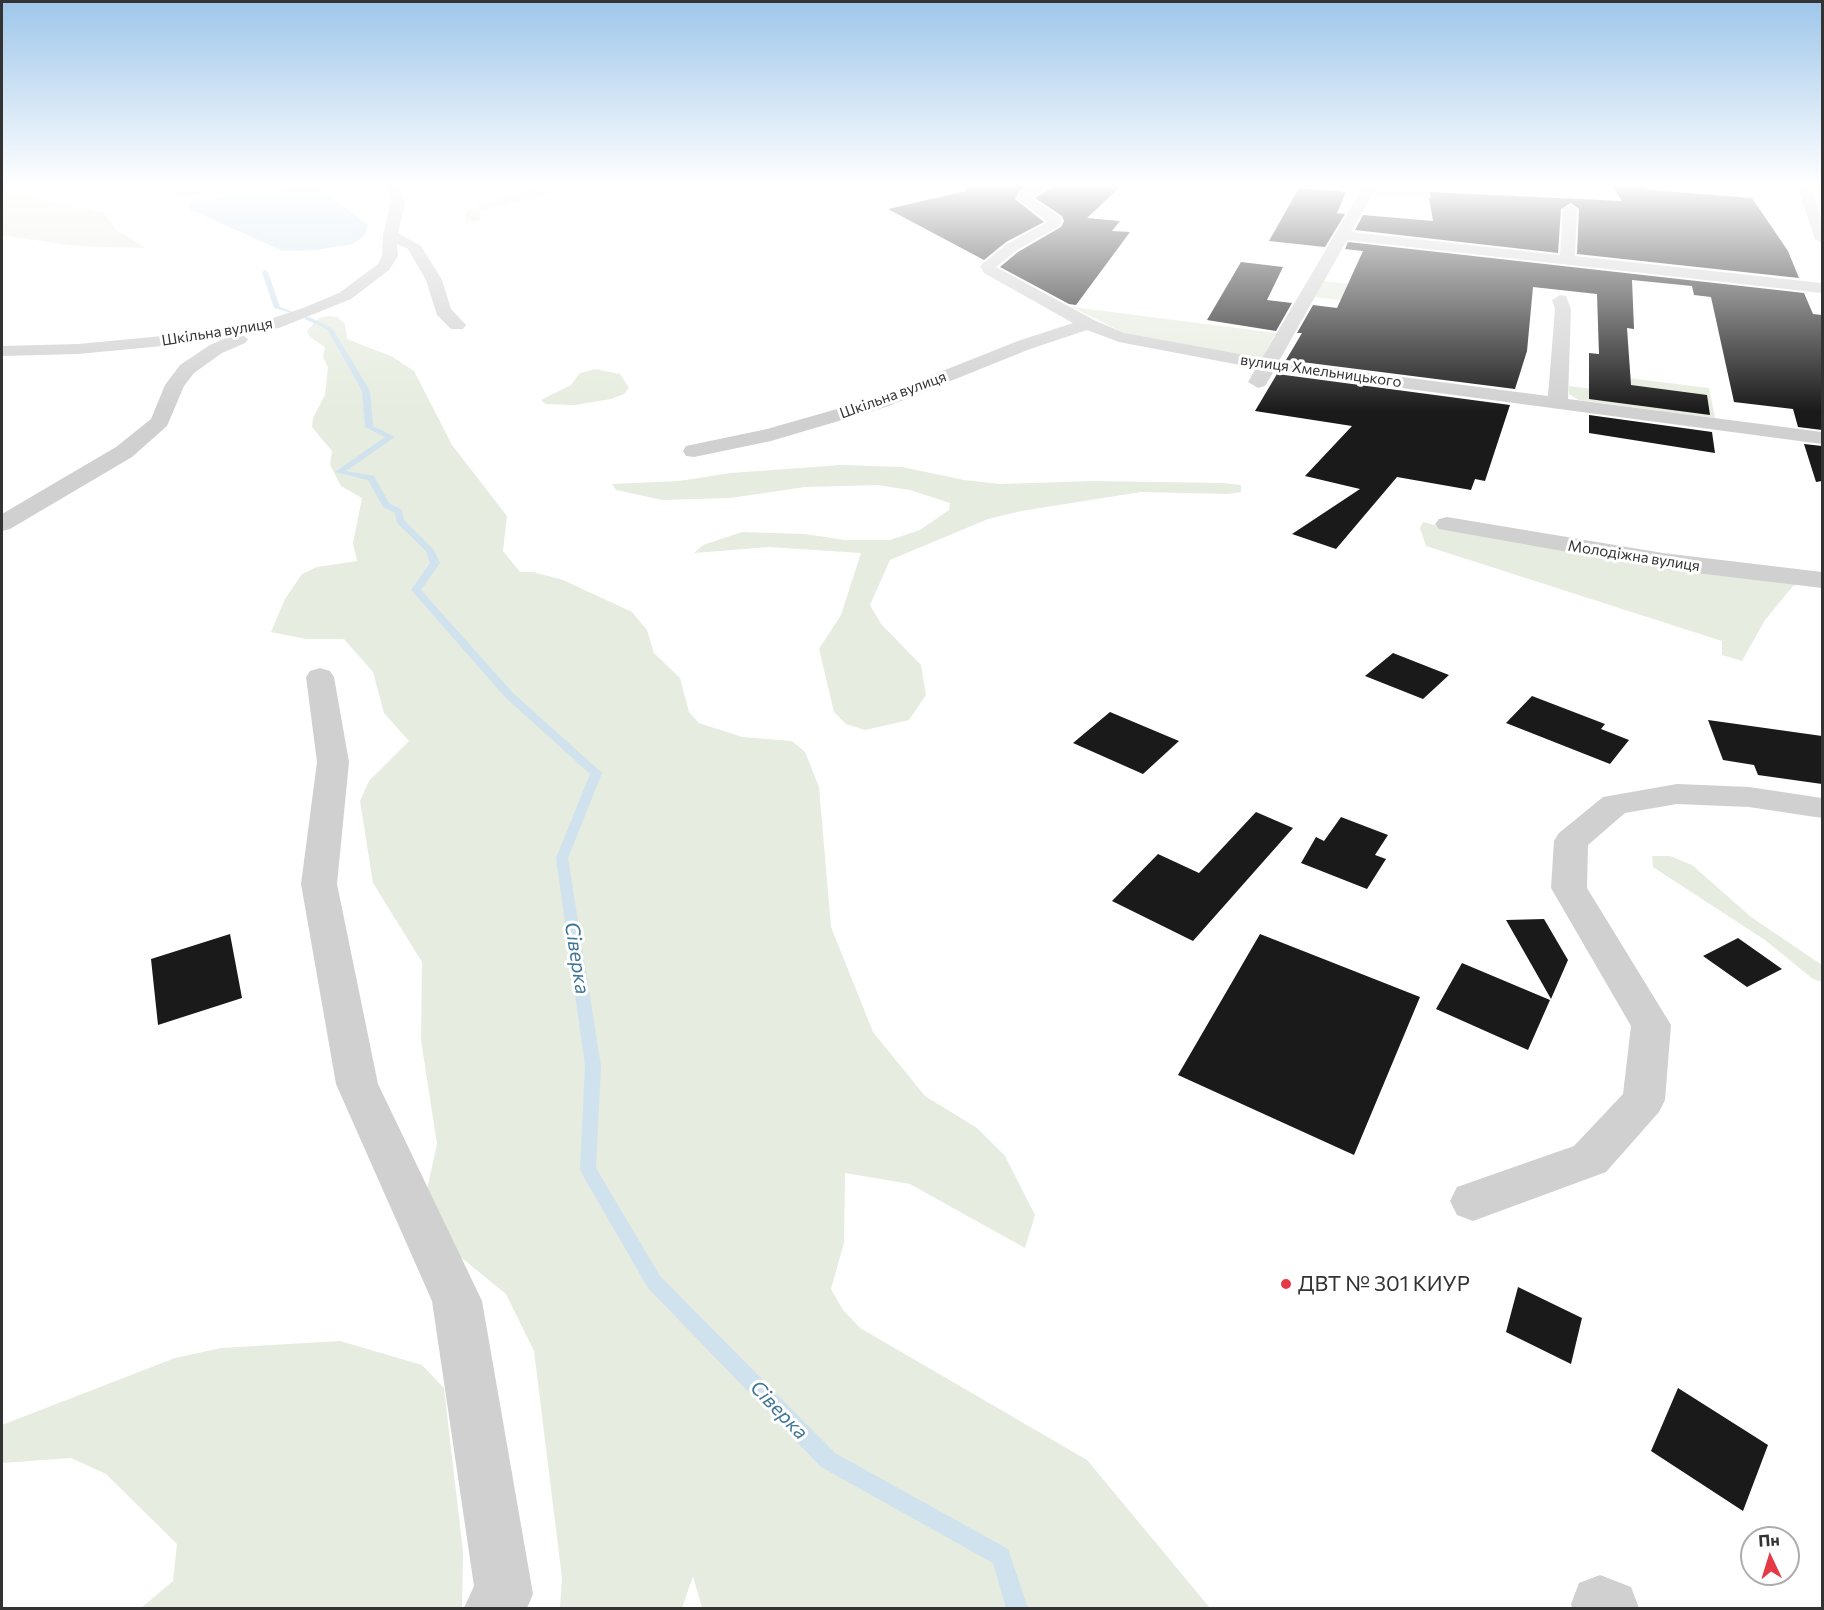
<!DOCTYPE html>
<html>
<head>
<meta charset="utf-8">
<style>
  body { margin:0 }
  #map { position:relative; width:1824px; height:1610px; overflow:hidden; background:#fff; font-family:Commissioner,sans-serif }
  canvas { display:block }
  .frame { position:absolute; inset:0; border:3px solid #333; pointer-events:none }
  .north { position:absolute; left:1740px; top:1526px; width:60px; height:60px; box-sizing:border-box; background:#fff; border:2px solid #adadad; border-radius:50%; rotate:356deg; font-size:16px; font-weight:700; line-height:24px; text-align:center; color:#333 }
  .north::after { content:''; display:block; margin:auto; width:21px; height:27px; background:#e63946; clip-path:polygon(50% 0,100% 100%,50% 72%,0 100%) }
</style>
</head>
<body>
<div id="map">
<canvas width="1824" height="1610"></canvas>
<div class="frame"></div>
<div class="north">Пн</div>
</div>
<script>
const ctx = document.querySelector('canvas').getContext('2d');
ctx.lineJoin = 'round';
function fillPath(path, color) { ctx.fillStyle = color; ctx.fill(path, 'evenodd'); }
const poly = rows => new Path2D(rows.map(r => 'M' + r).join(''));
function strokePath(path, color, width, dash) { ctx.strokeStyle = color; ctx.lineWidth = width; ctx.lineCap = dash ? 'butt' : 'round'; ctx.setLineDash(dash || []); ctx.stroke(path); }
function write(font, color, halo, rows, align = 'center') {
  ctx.font = font + ' Commissioner,sans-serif'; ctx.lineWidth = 6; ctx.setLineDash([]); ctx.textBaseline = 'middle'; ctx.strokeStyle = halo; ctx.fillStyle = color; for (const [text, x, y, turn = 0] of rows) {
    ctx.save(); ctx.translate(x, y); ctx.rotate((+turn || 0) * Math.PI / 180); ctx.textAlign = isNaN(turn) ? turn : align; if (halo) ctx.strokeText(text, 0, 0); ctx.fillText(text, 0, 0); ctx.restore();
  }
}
const green = poly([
  [104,185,275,185,185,196],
  [547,185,588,185,495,207,480,212,480,220,466,222,466,212,481,204],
  [1376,185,1426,185,1429,197,1374,196],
  [2,192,30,196,104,213,116,230,146,248,75,246,2,235],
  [1323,281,1435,294,1341,300,1315,297],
  [1072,307,1276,333,1262,358,1126,334],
  [328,316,337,317,345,324,347,339,393,357,414,371,452,445,507,516,503,551,520,572,533,572,563,580,632,612,647,630,654,653,680,678,689,712,699,723,742,737,792,741,805,752,819,787,831,927,873,1032,925,1096,977,1128,1005,1156,1035,1215,1025,1248,910,1184,845,1173,844,1243,831,1289,843,1310,860,1328,1087,1460,1210,1608,702,1608,693,1576,682,1608,560,1608,562,1578,534,1351,506,1294,458,1255,425,1199,437,1144,421,1040,422,962,373,883,360,801,369,781,409,741,384,713,373,672,344,639,306,639,271,632,285,599,302,574,317,567,357,561,353,543,362,498,341,486,330,465,332,451,312,427,313,418,325,395,328,367,323,357,325,347,310,337,307,331,319,318],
  [595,369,620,374,629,388,624,394,611,399,575,405,546,404,541,400,571,385,580,373],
  [1603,375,1709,388,1715,418,1579,400,1569,394,1569,386,1602,390],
  [841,465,902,467,964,480,1001,484,1095,481,1222,483,1241,485,1241,492,1227,494,1141,492,1021,511,988,519,890,560,870,605,881,624,921,665,926,695,909,720,865,730,846,724,834,712,819,649,841,615,861,553,769,547,694,553,703,545,742,532,805,534,845,540,890,540,920,530,949,510,950,503,910,490,877,485,805,487,730,498,662,500,616,490,612,484,679,481,731,473],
  [1423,522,1446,528,1810,582,1793,586,1765,620,1742,661,1722,655,1722,641,1426,546,1420,528],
  [1652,856,1670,856,1692,865,1751,917,1822,965,1822,982,1813,979,1765,940,1653,867],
  [340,1341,422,1365,444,1388,463,1552,462,1608,141,1608,173,1581,177,1544,106,1474,71,1458,2,1463,2,1425,175,1358,221,1348]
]);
const water = poly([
  [312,186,320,188,368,225,365,235,353,244,317,250,283,251,189,209,189,204,232,195]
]);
const stream = poly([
  [265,270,268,272,280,307,291,311,291,313,274,308,262,272,265,270],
  [305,317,309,317,332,328,370,391,373,426,395,437,346,471,374,476,389,503,402,510,404,520,434,550,440,563,421,590,513,693,602,773,568,858,601,1066,596,1168,660,1276,835,1453,1008,1549,1028,1608,1006,1608,993,1563,821,1467,648,1288,582,1174,580,1169,585,1066,556,858,590,774,505,697,413,592,411,590,430,563,426,551,397,523,395,513,383,507,368,480,335,472,385,437,365,427,362,391,328,330,305,319,305,317]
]);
const building = poly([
  [965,185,1031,185,1020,190,1015,199,1044,222,1006,242,984,260,888,209,966,191],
  [1057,185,1122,185,1087,218,1120,221,1112,231,1130,232,1076,305,1069,304,1000,267,1018,252,1061,227,1064,221,1062,216,1035,198],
  [1612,185,1645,185,1649,190,1752,198,1788,251,1799,278,1577,254,1579,209,1571,203,1561,209,1558,253,1355,230,1363,215,1433,221,1429,198,1431,198,1430,192,1622,201],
  [1299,188,1346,192,1337,213,1345,214,1325,247,1269,241],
  [1348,242,1804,293,1813,314,1822,315,1822,430,1798,427,1793,409,1734,402,1711,297,1694,295,1692,286,1632,280,1634,329,1627,328,1631,385,1707,395,1710,415,1589,399,1589,353,1599,354,1597,294,1533,287,1527,351,1515,389,1286,360,1302,333,1297,333,1313,305,1337,308,1363,251,1345,249],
  [1241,262,1283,267,1267,300,1292,303,1276,331,1207,320],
  [1277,374,1510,405,1485,481,1475,479,1471,490,1397,477,1336,549,1292,534,1360,489,1305,476,1352,426,1255,411],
  [1589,415,1712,432,1715,453,1589,433],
  [1804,444,1822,446,1822,481,1816,482],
  [1393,653,1449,675,1423,699,1365,676],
  [1532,696,1605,724,1601,729,1629,740,1610,764,1506,723],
  [1110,712,1179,741,1143,774,1073,743],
  [1708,720,1822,736,1822,784,1758,775,1754,765,1723,760],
  [1256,812,1293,828,1193,941,1112,901,1158,854,1199,873],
  [1341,817,1388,835,1375,855,1386,859,1367,889,1301,863,1316,837,1324,841],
  [1544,919,1568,960,1551,999,1506,920],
  [230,934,242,998,158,1025,151,959],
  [1260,934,1420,997,1354,1155,1178,1075],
  [1738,938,1782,969,1747,987,1703,956],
  [1462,963,1550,1000,1528,1050,1436,1009],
  [1518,1287,1582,1318,1571,1364,1506,1332],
  [1678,1388,1768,1445,1743,1511,1651,1451]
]);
const street = poly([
  [387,185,399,185,405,202,398,233,421,246,442,280,451,309,466,325,463,329,451,329,437,315,426,280,408,249,397,244,398,256,389,270,351,299,279,328,243,335,248,339,245,343,222,353,194,373,184,386,167,426,132,457,10,529,2,531,2,514,116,447,151,419,165,385,180,365,210,345,228,337,194,343,78,354,2,356,2,346,78,344,194,333,270,319,303,308,339,293,378,264,382,256,383,235,391,202,387,185],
  [1037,185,1055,185,1031,198,1060,217,1062,220,1059,226,1017,250,996,267,1094,320,1124,333,1262,358,1360,192,1362,185,1374,185,1374,192,1351,232,1560,255,1563,209,1570,205,1577,209,1575,256,1822,283,1822,293,1347,240,1279,361,1548,396,1555,309,1552,300,1560,295,1566,296,1571,309,1568,399,1822,432,1822,444,1274,371,1265,386,1258,388,1248,382,1256,368,1119,342,1087,330,1030,349,886,407,771,441,694,457,686,456,683,451,686,446,767,429,872,399,1018,341,1073,323,984,273,980,266,1007,244,1046,223,1047,221,1017,199,1022,191,1037,185],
  [1797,185,1810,185,1822,220,1822,243,1815,239,1797,185],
  [1447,517,1663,553,1822,572,1822,588,1663,569,1439,529,1435,524,1439,519,1447,517],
  [320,668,330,671,334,677,349,762,337,884,378,1084,482,1301,533,1594,527,1608,464,1608,474,1586,432,1301,336,1084,301,884,317,762,306,677,310,671,320,668],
  [1677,784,1749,787,1822,798,1822,818,1749,807,1677,804,1625,813,1588,845,1587,888,1671,1025,1665,1100,1659,1112,1606,1172,1473,1221,1457,1215,1450,1201,1457,1187,1574,1146,1623,1094,1631,1026,1551,888,1554,841,1559,833,1603,797,1677,784],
  [1600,1575,1631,1587,1639,1608,1572,1608,1571,1604,1579,1583,1600,1575]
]);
const markers = [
  [1286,1284,6,"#e63946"]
];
const farStreetnames = [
  ["Шкільна вулиця",217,332,-9],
  ["вулиця Хмельницького",1321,371,8],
  ["Шкільна вулиця",893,395,-20],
  ["Молодіжна вулиця",1634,556,9]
];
const waterNames = [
  ["Сіверка",577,958,81],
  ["Сіверка",779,1410,46]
];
const nearPoinames = [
  ["ДВТ № 301 КИУР",1298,1284]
];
fillPath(green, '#e6ecdf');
fillPath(water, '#cfe2ee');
fillPath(stream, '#cfe2ee');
fillPath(building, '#1a1a1a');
fillPath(street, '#d0d0d0');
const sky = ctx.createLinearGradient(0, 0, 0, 411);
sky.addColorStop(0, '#9ec6ea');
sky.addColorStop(0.45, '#fff');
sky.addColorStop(1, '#ffffff00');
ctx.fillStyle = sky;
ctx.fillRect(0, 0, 1824, 411);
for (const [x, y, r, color] of markers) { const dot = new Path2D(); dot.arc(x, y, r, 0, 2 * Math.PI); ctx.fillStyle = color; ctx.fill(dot); strokePath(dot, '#fff', 2); }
write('15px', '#333', '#fff', farStreetnames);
write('italic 20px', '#3f7597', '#fff', waterNames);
write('21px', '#333', '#fff', nearPoinames, 'left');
</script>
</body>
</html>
